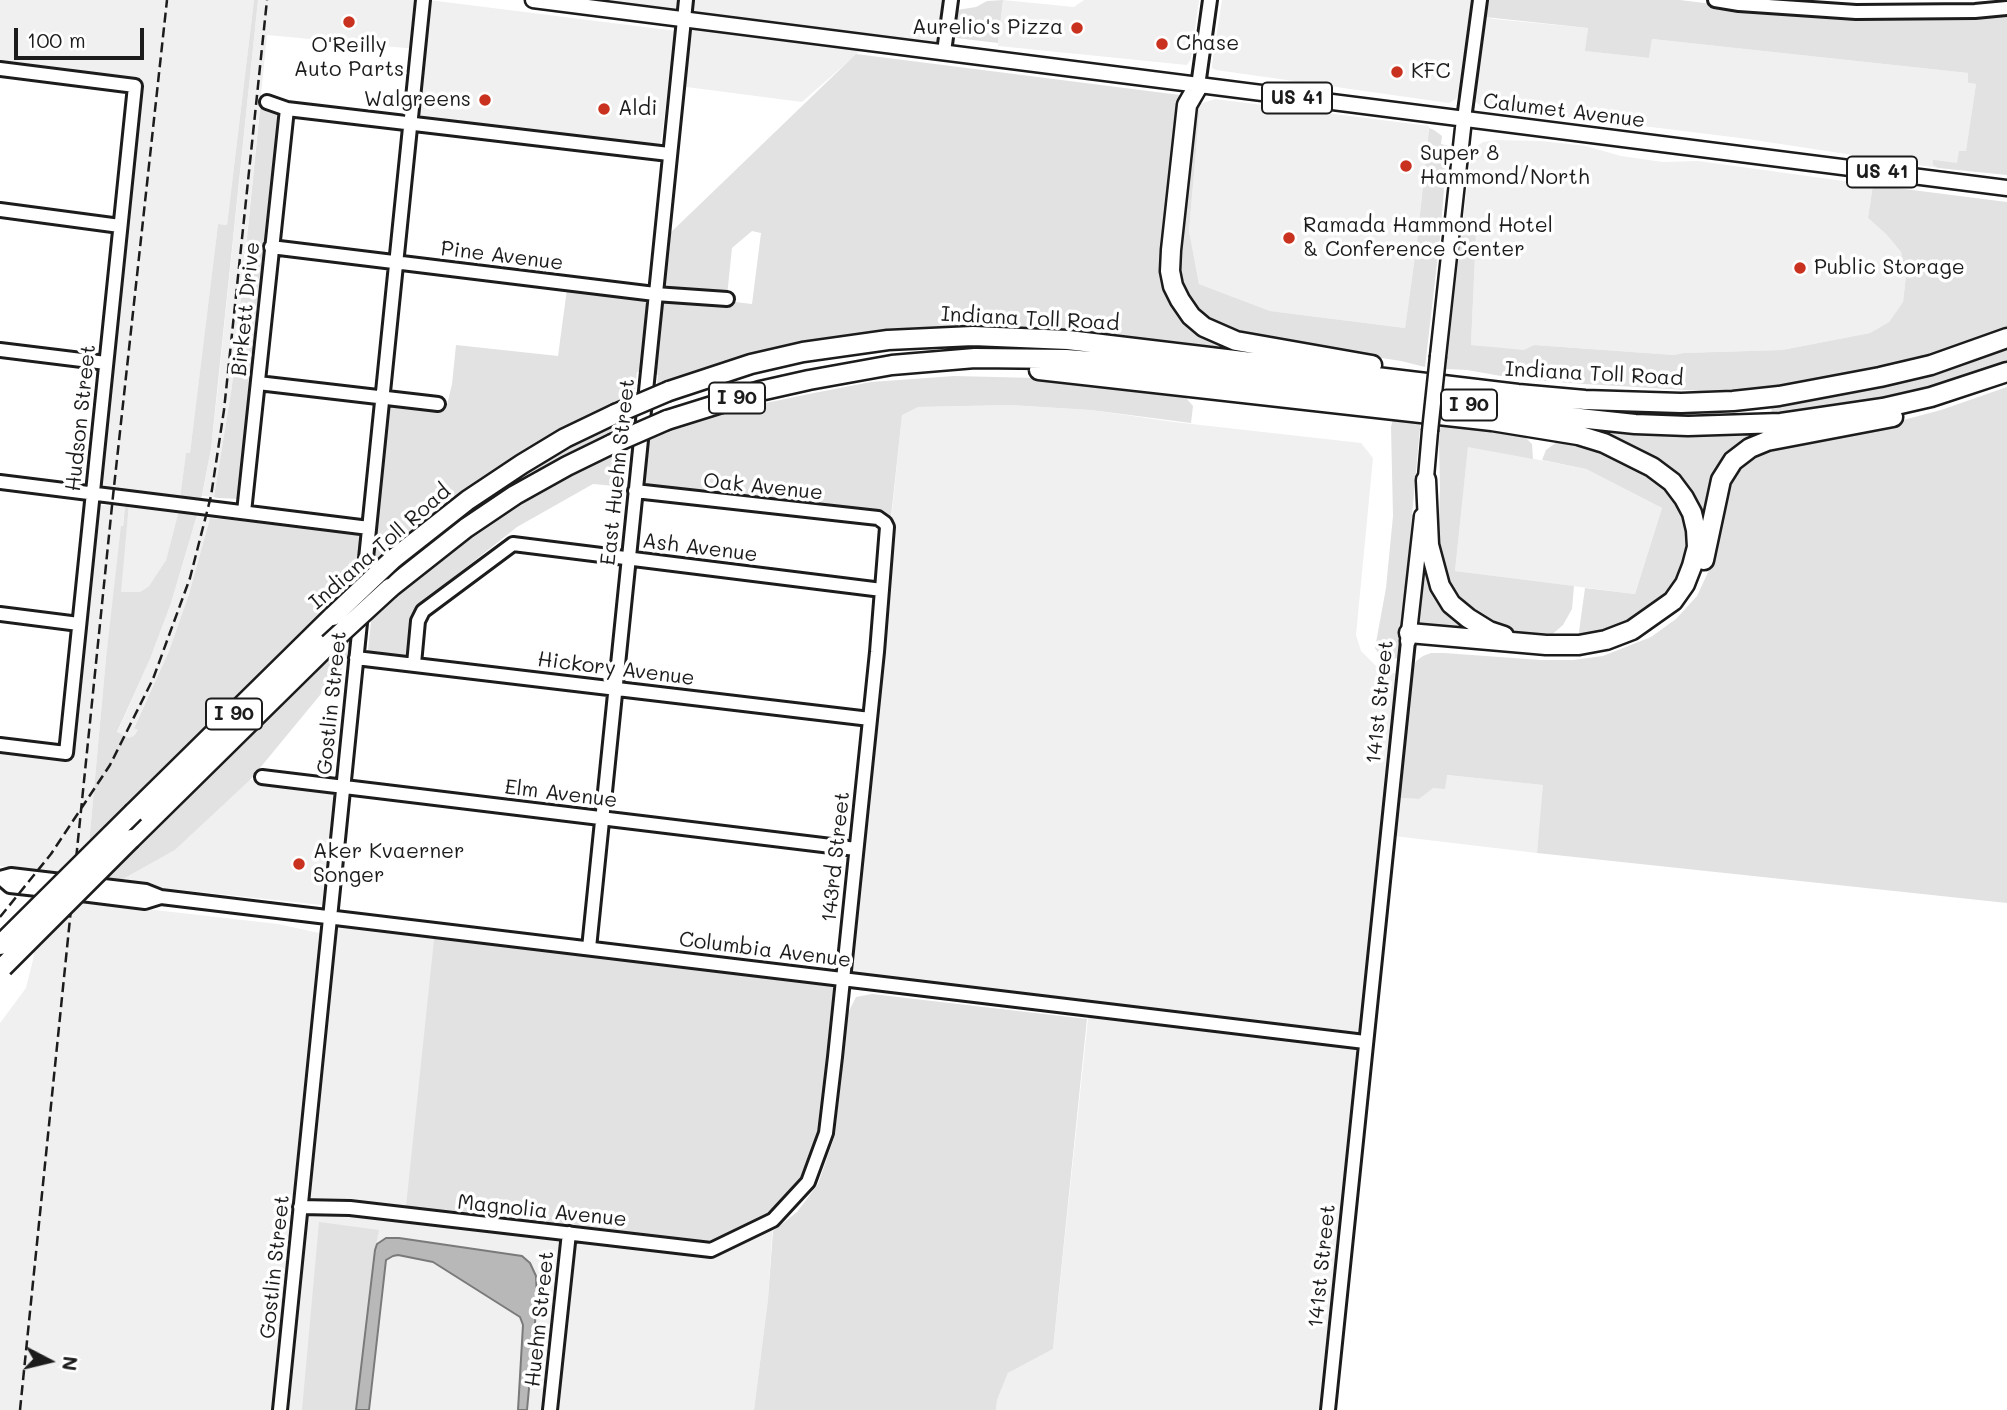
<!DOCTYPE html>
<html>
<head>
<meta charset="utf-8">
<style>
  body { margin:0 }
  #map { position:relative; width:2007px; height:1410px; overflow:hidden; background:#fff; font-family:Mali,sans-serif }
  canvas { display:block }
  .north { position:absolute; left:14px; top:1326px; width:70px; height:70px; -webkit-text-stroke:5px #fff; paint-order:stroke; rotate:97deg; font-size:19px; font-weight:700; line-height:28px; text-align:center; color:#1c1c1c }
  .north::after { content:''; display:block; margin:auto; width:24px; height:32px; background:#1c1c1c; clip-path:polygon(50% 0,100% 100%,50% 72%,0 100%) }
  .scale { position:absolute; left:14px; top:28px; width:130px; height:32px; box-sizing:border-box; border:4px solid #1c1c1c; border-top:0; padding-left:9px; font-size:21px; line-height:24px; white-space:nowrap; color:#1c1c1c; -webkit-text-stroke:5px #fff; paint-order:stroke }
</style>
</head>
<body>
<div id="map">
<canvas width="2007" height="1410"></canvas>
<div class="north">N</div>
<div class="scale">100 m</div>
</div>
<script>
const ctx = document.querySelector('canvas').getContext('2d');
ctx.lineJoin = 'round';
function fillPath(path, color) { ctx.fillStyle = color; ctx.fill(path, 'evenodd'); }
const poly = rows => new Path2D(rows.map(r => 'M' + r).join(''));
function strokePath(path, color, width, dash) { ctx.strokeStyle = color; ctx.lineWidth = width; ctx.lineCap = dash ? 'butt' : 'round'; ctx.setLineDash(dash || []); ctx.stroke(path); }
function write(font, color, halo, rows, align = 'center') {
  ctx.font = font + ' Mali,sans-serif'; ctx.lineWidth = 7; ctx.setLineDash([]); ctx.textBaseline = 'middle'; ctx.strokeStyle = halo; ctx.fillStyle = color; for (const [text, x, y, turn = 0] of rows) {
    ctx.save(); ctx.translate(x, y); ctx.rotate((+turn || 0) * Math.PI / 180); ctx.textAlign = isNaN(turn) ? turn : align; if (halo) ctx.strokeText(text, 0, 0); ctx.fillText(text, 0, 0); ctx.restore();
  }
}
const built = poly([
  [0,0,254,0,227,225,218,224,190,454,186,454,180,498,99,488,140,81,0,63],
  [258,0,421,0,416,49,267,35,232,386,214,497,202,496,211,449,218,386],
  [429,0,676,31,660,148,418,118],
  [554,0,949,0,942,49],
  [1003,0,1074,7,1084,0,1199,0,1191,59,1187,65,998,46],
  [1222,0,1472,0,1459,93,1456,99,1449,103,1216,70,1212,68,1212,64],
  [1483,13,1485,17,1494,19,1588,28,1586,51,1649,58,1652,39,1968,73,1968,83,1976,84,1966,152,1957,163,1933,165,1938,168,1748,139,1481,106,1472,99],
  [685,22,868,44,802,102,679,86],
  [1215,99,1429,126,1417,242,1405,328,1270,311,1199,284,1189,231,1200,104],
  [1497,140,1541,141,1586,146,1621,156,1663,162,1698,161,1873,185,1868,218,1886,234,1901,252,1906,275,1903,302,1889,322,1870,333,1782,350,1683,353,1674,355,1534,345,1524,351,1471,345,1476,235,1461,236,1471,156,1476,147,1483,142],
  [1010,405,1091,410,1174,422,1361,443,1373,458,1356,635,1361,651,1382,672,1405,674,1328,1410,996,1410,997,1400,1008,1373,1053,1349,1089,1009,844,979,902,414,918,407],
  [1468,446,1586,469,1662,508,1635,594,1455,571],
  [129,504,179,510,166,560,149,586,140,592,120,592],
  [97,505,125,506,106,658,86,877,0,866,0,745,66,758,71,757],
  [197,516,210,518,189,594,169,651,134,727,138,730,134,736,128,738,117,733,150,659,171,603],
  [1446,775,1544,785,1537,853,1394,836,1399,798,1419,799],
  [250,780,334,793,322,905,116,883,175,850],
  [41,897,278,924,328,935,330,917,435,930,773,1220,768,1299,754,1410,0,1410,0,1023,26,988,33,960]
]);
const green = poly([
  [254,0,258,0,211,449,201,500,180,498,186,453,190,453,218,224,227,225],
  [1003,0,998,43,956,38,953,35,954,13,957,12,957,10,976,7,987,1],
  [1485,0,1680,0,1744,8,1864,18,1938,19,2007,13,2007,175,1938,168,1933,165,1933,160,1957,163,1959,151,1966,151,1976,84,1968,83,1968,73,1652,39,1649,58,1585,51,1588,28,1485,17,1483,13],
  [856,54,1180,95,1161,259,1163,282,1171,302,1183,320,1196,334,1221,347,1093,332,1040,327,939,327,831,337,778,347,731,360,670,383,657,383,658,375,653,374,658,293,752,304,761,233,752,231,732,248,727,296,666,289,661,286,666,237],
  [1200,104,1189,231,1199,284,1270,311,1405,328,1417,242,1429,128,1434,130,1442,136,1441,144,1449,146,1450,157,1446,163,1445,177,1440,238,1425,367,1401,361,1287,343,1228,332,1207,320,1192,306,1182,288,1178,266,1193,111],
  [260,109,275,110,280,115,241,499,218,498,214,497,232,386],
  [1873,185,2007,202,2007,329,1979,340,1884,367,1826,379,1719,392,1584,384,1518,379,1467,370,1446,369,1461,236,1476,234,1471,345,1524,350,1534,345,1674,355,1683,353,1782,350,1870,333,1889,322,1903,302,1906,275,1901,252,1886,234,1868,218],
  [567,289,642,299,647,302,649,312,645,357,640,372,637,372,634,398,560,432,520,455,477,483,434,515,373,568,388,404,446,409,452,384,456,345,558,356],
  [2007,348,2007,363,1973,376,1908,395,1772,416,1771,403,1881,386,1973,360],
  [954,376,1079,379,1186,398,1193,406,1191,423,1091,410,1010,405,918,407,902,415,890,526,643,493,649,435,727,411,814,393,871,382],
  [2007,387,2007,903,1537,853,1543,785,1447,775,1445,789,1433,788,1419,799,1399,798,1413,668,1416,661,1423,656,1431,653,1444,653,1541,660,1573,660,1603,656,1651,637,1676,619,1697,596,1709,570,1727,482,1735,469,1763,449,1888,424,1941,410],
  [632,414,630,428,449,531,415,557,370,596,371,589,443,528,508,481,572,443],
  [1399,416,1421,417,1399,658,1390,659,1380,656,1375,648,1386,588,1393,516,1391,427,1393,419],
  [1441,419,1521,433,1532,444,1533,459,1468,447,1455,571,1574,586,1572,609,1563,625,1549,637,1536,639,1514,633,1490,623,1466,607,1451,592,1440,568,1438,542,1440,489,1439,442],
  [1601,431,1700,436,1770,434,1759,439,1705,514,1699,514,1600,437],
  [1557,442,1579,443,1630,462,1663,484,1682,511,1689,542,1685,569,1672,592,1624,627,1578,639,1585,588,1635,594,1662,508,1586,469,1542,460,1546,450],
  [629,443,625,487,593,484,517,527,430,596,417,608,412,626,408,657,369,653,368,649,372,614,396,592,450,551,500,516,549,485,607,453],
  [129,504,121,592,140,592,149,586,166,560,179,510,198,512,171,603,150,659,117,732,128,738,134,736,138,730,134,728,169,651,189,594,210,518,353,532,358,534,360,539,357,584,138,842,158,825,351,632,349,660,250,780,175,850,116,883,86,877,106,658,121,526,123,526,125,506],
  [1426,559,1480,634,1420,627,1417,620],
  [435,930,844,979,826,1133,808,1182,773,1220,711,1250,405,1216],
  [872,994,1087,1019,1053,1349,1008,1373,997,1400,996,1410,754,1410,768,1299,773,1231,797,1212,818,1184,835,1135,848,1013,856,997],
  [319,1222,379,1230,375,1250,356,1410,302,1410]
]);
const water = poly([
  [386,1238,399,1238,522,1256,530,1263,536,1276,537,1301,527,1410,518,1410,523,1325,520,1317,433,1262,398,1255,393,1256,386,1260,369,1410,356,1410,375,1250,377,1244,386,1238]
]);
const minor = poly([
  [1715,0,1739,4,1856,12,1975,11,2007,8],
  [944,52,951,0],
  [0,69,135,86,66,753,0,745],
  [1198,86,1210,0],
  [267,102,287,109,669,154],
  [1464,119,1480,0],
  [0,210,120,226],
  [271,247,655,294,727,299],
  [0,350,106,363],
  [258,383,438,404],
  [0,482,369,528],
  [244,512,287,109],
  [363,588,423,0],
  [0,614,79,624],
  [356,658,870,719],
  [414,664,418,621,423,611,513,544,882,590],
  [262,777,856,849],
  [0,878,11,875,146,891,161,897,1365,1042],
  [1,878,10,886,73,893,145,902,161,897],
  [589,948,686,0],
  [300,1207,350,1208,711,1250,773,1220,808,1182,826,1133,835,1057,877,652,887,527,885,523,878,518,635,491],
  [280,1410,361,613],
  [550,1410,569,1233],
  [1328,1410,1408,641]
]);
const major = poly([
  [533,0,2007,188],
  [1438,356,1464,119],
  [1425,489,1430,431],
  [1408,641,1422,516]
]);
const highway = poly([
  [1198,86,1187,105,1171,250,1170,271,1173,286,1180,300,1191,316,1204,327,1236,341,1372,365],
  [1039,370,1492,421,1578,435,1604,443,1652,467,1672,482,1684,498,1692,513,1696,530,1697,547,1692,566,1685,584,1673,601,1632,630,1606,640,1579,645,1546,645,1409,633],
  [669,391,751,364,803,352,888,340,973,336,1068,340,1518,394,1585,400,1681,403,1733,401,1779,396,1880,377,1931,365,2007,338],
  [667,420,760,391,809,380,892,365,975,358,1066,359,1156,366,1588,419,1635,424,1688,426,1781,423,1883,408,1931,397,2007,372],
  [1426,480,1429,545,1440,586,1451,604,1468,618,1489,631,1504,636],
  [393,559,468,500,522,464,565,438,615,414],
  [1704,560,1721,480,1733,461,1750,448,1767,441,1893,417],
  [390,588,466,528,515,495,567,466,612,444],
  [134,812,333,616],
  [131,839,329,644]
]);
const rail = poly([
  [0,917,51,854,110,765,153,679,190,578,211,496,224,410,267,0],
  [20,1410,113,496,167,0]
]);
const majorBridge = poly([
  [1430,431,1438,356]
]);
const highwayBridge = poly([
  [615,414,669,391],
  [612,444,667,420],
  [333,616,393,559],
  [329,644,390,588],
  [0,945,134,812],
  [3,967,131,839]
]);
const markers = [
  [349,22,7,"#c8321e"],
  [1077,28,7,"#c8321e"],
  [1162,44,7,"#c8321e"],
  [1397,72,7,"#c8321e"],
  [485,100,7,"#c8321e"],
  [604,109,7,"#c8321e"],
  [1406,166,7,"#c8321e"],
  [1289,238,7,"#c8321e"],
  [1800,268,7,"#c8321e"],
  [299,864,7,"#c8321e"]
];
const shields = [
  [1297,98,70],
  [1882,172,70],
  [737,398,56],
  [1469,405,56],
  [234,714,56]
];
const shieldNames = [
  ["US 41",1297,98],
  ["US 41",1882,172],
  ["I 90",737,398],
  ["I 90",1469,405],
  ["I 90",234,714]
];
const poiNames = [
  ["Aurelio's Pizza",1063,28,"right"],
  ["Chase",1176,44],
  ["O'Reilly",349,46,"center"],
  ["Auto Parts",349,70,"center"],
  ["KFC",1411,72],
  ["Walgreens",471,100,"right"],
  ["Aldi",618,109],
  ["Super 8",1420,154],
  ["Hammond/North",1420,178],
  ["Ramada Hammond Hotel",1303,226],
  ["& Conference Center",1303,250],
  ["Public Storage",1814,268],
  ["Aker Kvaerner",313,852],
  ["Songer",313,876]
];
const streetNames = [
  ["Calumet Avenue",1564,111,7],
  ["Pine Avenue",502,256,7],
  ["Birkett Drive",246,309,-84],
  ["Indiana Toll Road",1030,319,3],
  ["Indiana Toll Road",1594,374,3],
  ["Hudson Street",81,418,-84],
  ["East Huehn Street",618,472,-84],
  ["Oak Avenue",763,487,6],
  ["Indiana Toll Road",380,547,-41],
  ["Ash Avenue",700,548,7],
  ["Hickory Avenue",616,669,7],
  ["141st Street",1380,702,-84],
  ["Gostlin Street",332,703,-84],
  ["Elm Avenue",561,794,7],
  ["143rd Street",836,857,-84],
  ["Columbia Avenue",765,950,7],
  ["Magnolia Avenue",542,1211,6],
  ["141st Street",1322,1266,-84],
  ["Gostlin Street",275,1267,-84],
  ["Huehn Street",540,1319,-84]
];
fillPath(built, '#f0f0f0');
fillPath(green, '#e2e2e2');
fillPath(water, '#b8b8b8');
strokePath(water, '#7a7a7a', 2);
strokePath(minor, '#1c1c1c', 18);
strokePath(major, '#1c1c1c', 19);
strokePath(highway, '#1c1c1c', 23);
strokePath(minor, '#fff', 12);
strokePath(major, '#fff', 14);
strokePath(highway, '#fff', 18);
strokePath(rail, '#1c1c1c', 2.5, [10, 5]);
strokePath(majorBridge, '#1c1c1c', 19, []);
strokePath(highwayBridge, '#1c1c1c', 23, []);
strokePath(majorBridge, '#fff', 14);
strokePath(highwayBridge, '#fff', 18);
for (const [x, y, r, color] of markers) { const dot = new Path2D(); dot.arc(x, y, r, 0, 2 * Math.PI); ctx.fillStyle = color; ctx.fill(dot); strokePath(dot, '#fff', 2.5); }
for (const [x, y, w] of shields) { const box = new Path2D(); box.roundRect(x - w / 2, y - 15.5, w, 31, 5); ctx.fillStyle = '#fff'; ctx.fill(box); strokePath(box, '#1c1c1c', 2); }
write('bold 19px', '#1c1c1c', null, shieldNames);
write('21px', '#1c1c1c', '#fff', poiNames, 'left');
write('21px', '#1c1c1c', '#fff', streetNames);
</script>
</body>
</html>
